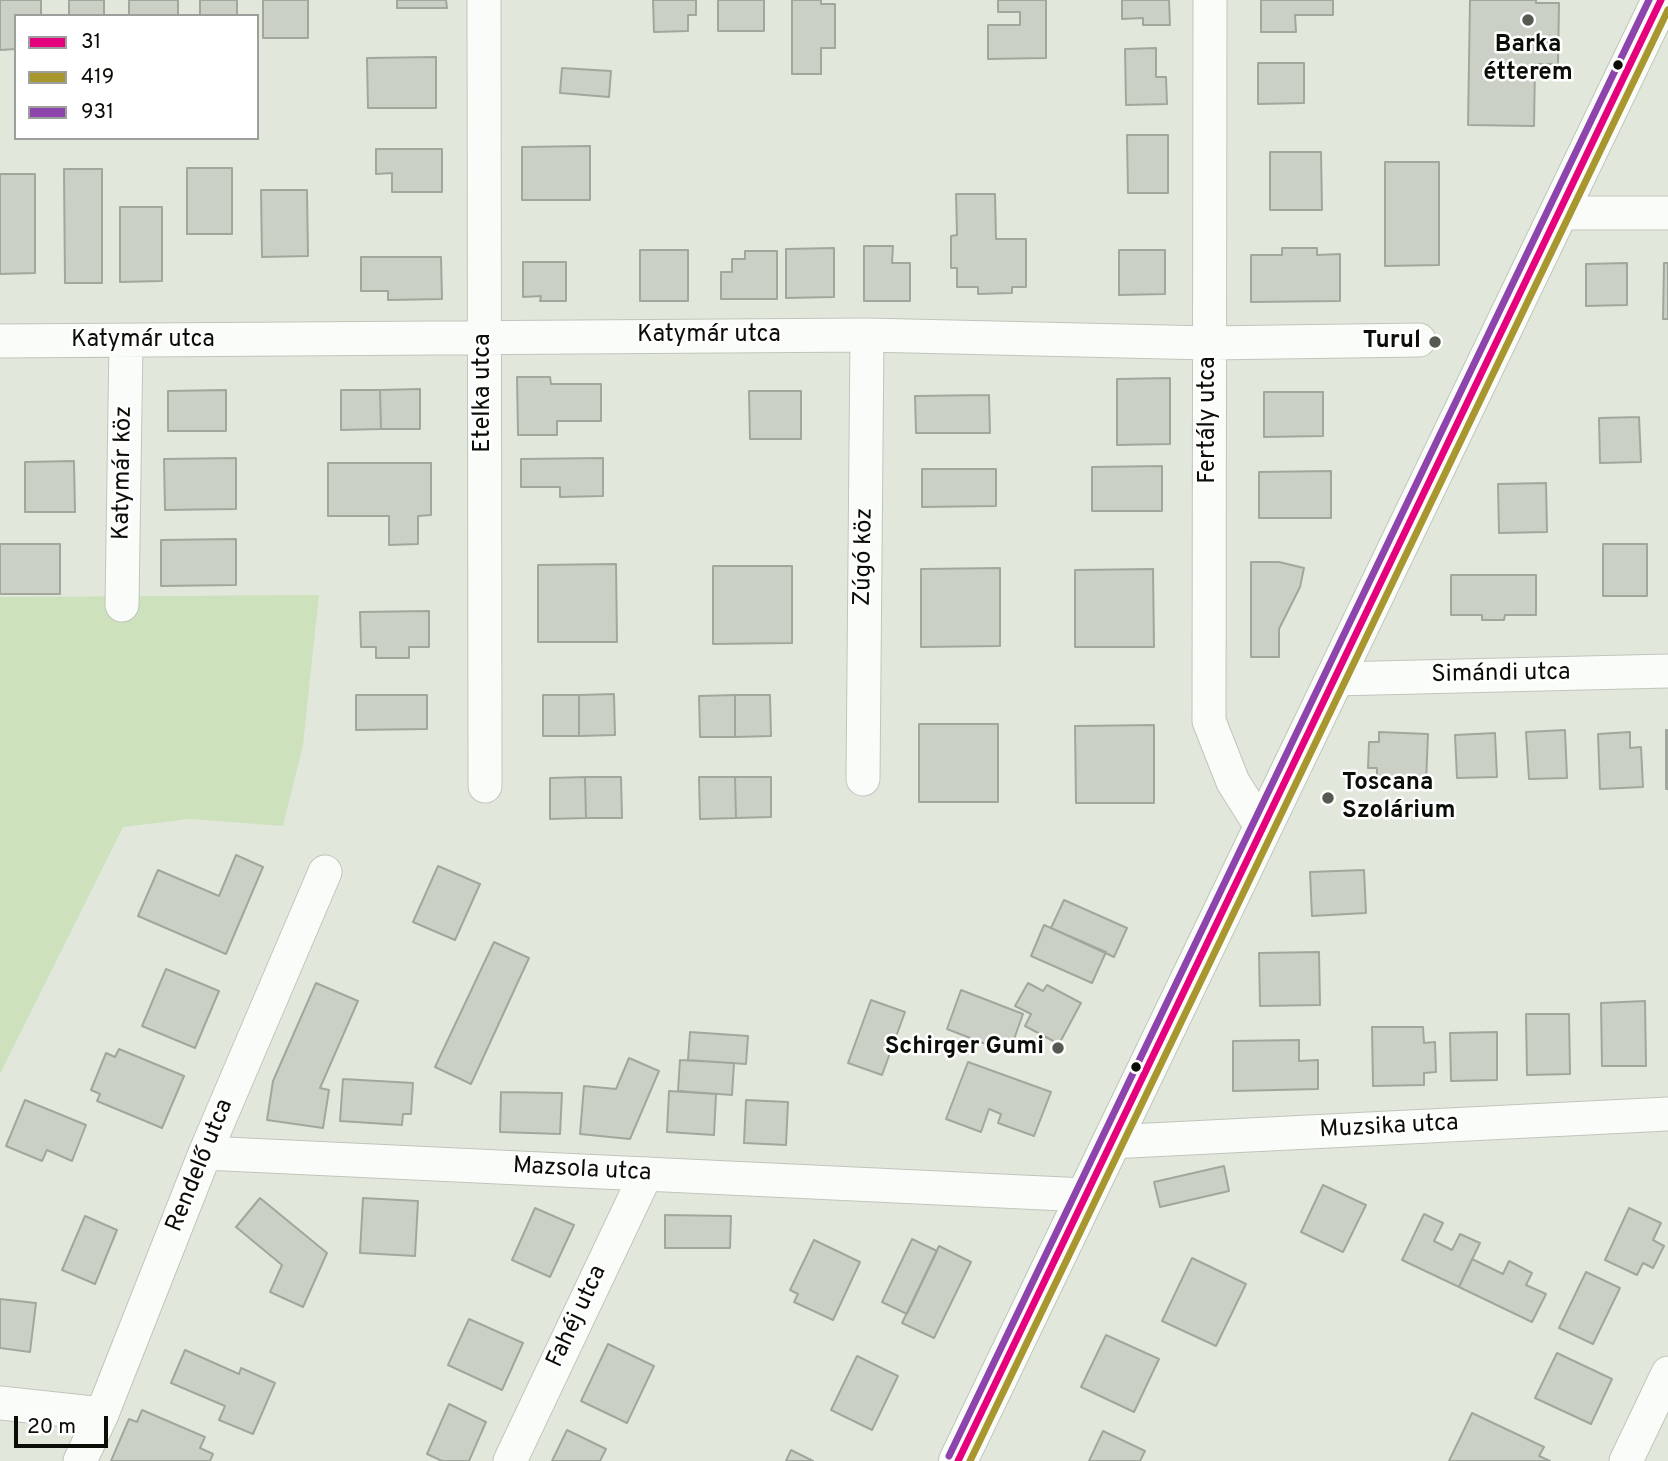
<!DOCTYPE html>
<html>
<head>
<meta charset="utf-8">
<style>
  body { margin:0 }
  #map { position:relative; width:1668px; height:1461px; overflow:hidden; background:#e1e8db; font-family:Overpass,sans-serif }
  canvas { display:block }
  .legend { position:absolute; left:14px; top:14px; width:245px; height:126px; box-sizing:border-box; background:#fff; border:2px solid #9d9f9c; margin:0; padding:9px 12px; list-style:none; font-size:21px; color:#0a0e07 }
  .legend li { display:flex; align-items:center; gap:14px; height:35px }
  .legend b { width:35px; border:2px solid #9d9f9c }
  .scale { position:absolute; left:14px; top:1416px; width:94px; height:32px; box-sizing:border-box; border:4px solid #0a0e07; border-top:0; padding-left:9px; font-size:21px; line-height:24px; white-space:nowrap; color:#0a0e07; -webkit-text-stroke:5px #fff; paint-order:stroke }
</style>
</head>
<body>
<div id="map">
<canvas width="1668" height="1461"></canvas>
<ul class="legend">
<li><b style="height:9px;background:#e5007d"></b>31</li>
<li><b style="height:9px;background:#a7972e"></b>419</li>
<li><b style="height:9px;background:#8e44ad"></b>931</li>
</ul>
<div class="scale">20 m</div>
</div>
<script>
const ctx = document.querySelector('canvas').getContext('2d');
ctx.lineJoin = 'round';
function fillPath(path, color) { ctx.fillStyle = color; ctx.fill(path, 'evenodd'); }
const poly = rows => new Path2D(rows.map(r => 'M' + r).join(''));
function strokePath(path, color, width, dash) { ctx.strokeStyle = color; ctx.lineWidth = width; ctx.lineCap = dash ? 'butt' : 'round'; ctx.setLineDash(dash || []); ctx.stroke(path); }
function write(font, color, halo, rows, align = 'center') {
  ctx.font = font + ' Overpass,sans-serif'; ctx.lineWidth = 5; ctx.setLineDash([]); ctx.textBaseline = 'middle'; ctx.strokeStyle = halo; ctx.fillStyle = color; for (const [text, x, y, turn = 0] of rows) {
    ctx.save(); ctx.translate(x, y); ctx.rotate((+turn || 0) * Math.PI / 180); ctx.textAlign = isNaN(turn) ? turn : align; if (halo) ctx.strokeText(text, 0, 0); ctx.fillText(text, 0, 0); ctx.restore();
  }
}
const green = poly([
  [319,595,303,745,283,826,190,819,123,827,0,1074,0,597]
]);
const building = poly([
  [0,0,41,0,41,16,16,16,16,49,0,50,0,0],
  [69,0,104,0,104,16,69,16,69,0],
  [129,0,178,0,178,16,129,16,129,0],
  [200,0,237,0,237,16,200,16,200,0],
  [263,0,308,0,308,38,263,38,263,0],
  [397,0,446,0,447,8,397,8,397,0],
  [653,0,696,0,696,15,688,15,688,31,654,32,653,0],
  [718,0,764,0,764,31,718,31,718,0],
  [792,0,821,0,821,4,835,4,835,48,821,48,821,74,792,74,792,0],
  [998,0,1046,0,1046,58,988,59,988,25,1020,25,1020,12,998,12,998,0],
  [1122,0,1169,0,1170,25,1143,25,1143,18,1122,19,1122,0],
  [1261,0,1333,0,1333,15,1295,15,1296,32,1261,32,1261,0],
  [1470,0,1536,0,1536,3,1559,3,1558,64,1535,64,1534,126,1468,125,1470,0],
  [1156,48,1156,77,1166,77,1167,104,1126,105,1125,49,1156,48],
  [436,57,436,108,368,108,367,58,436,57],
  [1258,63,1304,63,1304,103,1258,104,1258,63],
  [562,68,611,71,609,97,560,93,562,68],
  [1127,135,1168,135,1168,193,1128,193,1127,135],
  [590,146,590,200,522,200,522,147,590,146],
  [376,149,442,149,442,192,392,192,392,173,376,174,376,149],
  [1270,152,1321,152,1322,210,1270,210,1270,152],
  [1385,162,1439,162,1439,265,1385,266,1385,162],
  [187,168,232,168,232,234,187,234,187,168],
  [64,169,102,169,102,283,65,283,64,169],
  [0,174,35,174,35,273,0,274,0,174],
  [261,190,307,190,308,256,262,257,261,190],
  [956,194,995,194,996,239,1026,239,1026,287,1012,287,1012,293,978,294,978,287,957,287,957,268,951,268,951,236,957,235,956,194],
  [120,207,162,207,162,281,120,282,120,207],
  [864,246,893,246,892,263,910,263,910,301,864,301,864,246],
  [834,248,834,297,786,298,786,249,834,248],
  [1282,248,1317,248,1317,255,1340,254,1340,301,1251,302,1251,255,1282,255,1282,248],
  [640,250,688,250,688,301,640,301,640,250],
  [1119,250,1165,250,1165,294,1119,295,1119,250],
  [745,251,777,251,777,299,721,299,721,272,732,272,732,259,745,259,745,251],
  [361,257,441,257,442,299,388,300,388,291,361,291,361,257],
  [523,262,566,262,566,301,540,301,541,296,523,297,523,262],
  [1627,263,1627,305,1586,306,1586,264,1627,263],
  [1664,263,1668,263,1668,319,1663,319,1664,263],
  [517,377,550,377,551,384,601,384,601,421,557,421,557,435,518,435,517,377],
  [1170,378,1170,444,1117,445,1117,379,1170,378],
  [420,389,420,429,381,429,380,390,420,389],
  [226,390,226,431,168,431,168,391,226,390],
  [341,390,380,390,381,429,341,430,341,390],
  [749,391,801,391,801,439,750,439,749,391],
  [1264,392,1323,392,1323,436,1264,437,1264,392],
  [989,395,990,433,916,433,915,396,989,395],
  [1639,417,1641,462,1600,463,1599,418,1639,417],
  [236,458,236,509,165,510,164,459,236,458],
  [603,458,603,496,560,497,560,487,521,487,521,459,603,458],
  [74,461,75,512,25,512,25,462,74,461],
  [328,463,431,463,431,515,418,516,418,544,389,545,389,516,328,516,328,463],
  [1162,466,1162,511,1092,511,1092,467,1162,466],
  [922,469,996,469,996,506,922,507,922,469],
  [1331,471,1331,518,1259,518,1259,472,1331,471],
  [1546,483,1547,532,1499,533,1498,484,1546,483],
  [236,539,236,585,161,586,161,540,236,539],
  [0,544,60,544,60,594,0,594,0,544],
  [1603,544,1647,544,1647,596,1603,596,1603,544],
  [1251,562,1279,562,1304,568,1300,587,1279,629,1279,657,1251,657,1251,562],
  [616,564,617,642,538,642,538,565,616,564],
  [713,566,792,566,792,643,713,644,713,566],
  [1000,568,1000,646,921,647,921,569,1000,568],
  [1153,569,1154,647,1075,647,1075,570,1153,569],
  [1451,575,1536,575,1536,615,1505,615,1504,620,1482,620,1482,615,1451,615,1451,575],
  [429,611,429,647,409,647,409,658,376,658,376,647,361,647,360,612,429,611],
  [614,694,615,735,579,736,579,695,614,694],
  [356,695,427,695,427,729,356,730,356,695],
  [543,695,579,695,579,736,543,736,543,695],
  [735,695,735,737,700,737,699,696,735,695],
  [735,695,770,695,771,736,735,737,735,695],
  [919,724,998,724,998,802,919,802,919,724],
  [1154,725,1154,803,1076,803,1075,726,1154,725],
  [1565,730,1567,778,1529,779,1526,732,1565,730],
  [1666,730,1668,730,1668,789,1666,789,1666,730],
  [1379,732,1428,734,1426,784,1377,782,1377,768,1368,768,1369,742,1379,742,1379,732],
  [1630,732,1630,748,1641,747,1643,787,1600,789,1598,734,1630,732],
  [1495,733,1497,777,1457,778,1455,735,1495,733],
  [585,777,586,818,550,819,550,778,585,777],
  [585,777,621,777,622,818,586,818,585,777],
  [699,777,735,777,736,818,700,819,699,777],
  [735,777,771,777,771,817,736,818,735,777],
  [236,855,263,867,226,954,138,916,158,870,219,896,236,855],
  [438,866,480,884,455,940,413,922,438,866],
  [1364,870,1366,913,1312,916,1310,872,1364,870],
  [1064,900,1127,928,1114,957,1051,928,1064,900],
  [1044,925,1106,952,1092,983,1031,956,1044,925],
  [494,942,529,958,471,1084,435,1067,494,942],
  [1319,952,1320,1005,1260,1006,1259,953,1319,952],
  [166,969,219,991,195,1048,142,1026,166,969],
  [316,983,358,1001,320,1088,329,1090,323,1128,267,1120,273,1081,316,983],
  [1028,983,1043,991,1047,985,1081,1003,1059,1044,1025,1026,1031,1014,1015,1006,1028,983],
  [961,990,1023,1014,1009,1053,947,1029,961,990],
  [871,1000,905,1012,882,1075,848,1063,871,1000],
  [1645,1001,1646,1066,1602,1066,1601,1003,1645,1001],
  [1526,1014,1569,1014,1570,1074,1527,1075,1526,1014],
  [1372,1027,1423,1027,1424,1043,1435,1042,1436,1072,1424,1073,1424,1085,1373,1086,1372,1027],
  [690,1032,748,1036,746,1064,688,1060,690,1032],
  [1497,1032,1497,1080,1451,1081,1450,1033,1497,1032],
  [1299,1040,1299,1061,1318,1060,1318,1089,1233,1091,1233,1041,1299,1040],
  [119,1049,184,1076,162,1128,97,1101,100,1094,91,1090,106,1053,115,1057,119,1049],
  [629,1058,659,1071,630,1139,580,1134,584,1086,616,1089,629,1058],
  [680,1060,734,1063,732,1095,678,1091,680,1060],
  [968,1062,1051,1092,1034,1136,998,1123,1001,1114,989,1109,981,1132,946,1119,968,1062],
  [343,1079,413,1083,411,1114,403,1114,402,1125,340,1121,343,1079],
  [669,1091,716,1094,714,1135,667,1132,669,1091],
  [501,1092,562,1093,560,1134,500,1132,501,1092],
  [25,1100,86,1125,72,1161,47,1150,42,1161,6,1146,25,1100],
  [746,1100,788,1102,786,1145,744,1143,746,1100],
  [1224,1166,1229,1191,1160,1207,1154,1182,1224,1166],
  [1323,1185,1366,1205,1343,1252,1301,1232,1323,1185],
  [260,1198,327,1253,303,1307,270,1292,282,1265,236,1227,260,1198],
  [363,1198,418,1201,415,1256,360,1253,363,1198],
  [535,1208,574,1225,550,1277,512,1260,535,1208],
  [1629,1208,1661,1223,1653,1240,1664,1246,1653,1268,1643,1263,1637,1275,1605,1260,1629,1208],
  [1424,1214,1443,1223,1434,1241,1452,1250,1460,1234,1480,1243,1459,1287,1402,1260,1424,1214],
  [665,1215,731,1216,730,1248,665,1248,665,1215],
  [85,1216,117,1230,95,1284,62,1270,85,1216],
  [912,1239,937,1251,907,1314,882,1302,912,1239],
  [814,1240,860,1262,833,1320,794,1302,798,1294,790,1290,814,1240],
  [939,1246,971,1262,934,1338,902,1323,939,1246],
  [1192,1258,1246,1284,1216,1346,1162,1321,1192,1258],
  [1472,1259,1503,1274,1509,1261,1532,1273,1526,1285,1546,1294,1532,1322,1459,1287,1472,1259],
  [1586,1272,1620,1288,1593,1344,1559,1328,1586,1272],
  [0,1299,36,1303,30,1352,0,1348,0,1299],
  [469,1319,523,1343,502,1390,448,1365,469,1319],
  [1106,1335,1159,1359,1134,1412,1081,1387,1106,1335],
  [608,1344,654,1366,627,1423,581,1401,608,1344],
  [185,1350,239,1374,241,1368,275,1383,253,1434,219,1420,225,1406,171,1383,185,1350],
  [1557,1353,1612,1379,1591,1424,1535,1398,1557,1353],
  [857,1356,898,1376,872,1430,831,1410,857,1356],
  [449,1404,486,1422,469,1461,442,1461,427,1454,449,1404],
  [142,1410,205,1437,200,1448,213,1454,210,1461,111,1461,129,1419,137,1422,142,1410],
  [1472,1413,1544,1447,1539,1456,1550,1461,1449,1461,1472,1413],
  [567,1430,606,1449,600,1461,552,1461,567,1430],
  [1103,1431,1145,1451,1140,1461,1089,1461,1103,1431],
  [791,1450,813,1461,786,1461,791,1450]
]);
const minor = poly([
  [484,0,485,786],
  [1210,0,1209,721,1233,782,1262,828],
  [1558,213,1668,213],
  [0,341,867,335,1209,343,1419,340],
  [122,605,126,341],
  [1335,679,1668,671],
  [863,779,867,335],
  [1110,1142,1668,1114],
  [205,1153,1085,1195],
  [0,1403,102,1414],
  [80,1461,102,1414,205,1153,325,872],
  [510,1461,646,1174],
  [1626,1461,1668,1373]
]);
const tertiary = poly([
  [958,1461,1661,0]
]);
const bus1 = poly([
  [958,1461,1661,0]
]);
const bus2 = poly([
  [970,1461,1668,10]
]);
const bus3 = poly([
  [949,1456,1649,0]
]);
const markers = [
  [1528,20,7,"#555a51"],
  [1618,65,6,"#0a0e07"],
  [1435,342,7,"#555a51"],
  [1328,798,7,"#555a51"],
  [1058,1048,7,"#555a51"],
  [1136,1067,6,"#0a0e07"]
];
const poiNames = [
  ["Barka",1528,46,"center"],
  ["étterem",1528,74,"center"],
  ["Turul",1421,342],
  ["Toscana",1342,784,"left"],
  ["Szolárium",1342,812,"left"],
  ["Schirger Gumi",1044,1048]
];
const streetNames = [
  ["Katymár utca",709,336],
  ["Katymár utca",143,341],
  ["Etelka utca",484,393,-90],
  ["Fertály utca",1209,420,-90],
  ["Katymár köz",124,473,-89],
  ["Zúgó köz",865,557,-89],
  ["Simándi utca",1501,675,-1],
  ["Muzsika utca",1389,1128,-3],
  ["Rendelő utca",201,1166,-68],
  ["Mazsola utca",582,1171,3],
  ["Fahéj utca",578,1317,-65]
];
fillPath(green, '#cee1bd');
fillPath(building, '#cbd0c6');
strokePath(building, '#a2a79d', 2);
strokePath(minor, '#c0c5bb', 35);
strokePath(tertiary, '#c0c5bb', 40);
strokePath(minor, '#fafcfa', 33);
strokePath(tertiary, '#fafcfa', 38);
strokePath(bus1, '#e5007d', 7);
strokePath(bus2, '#a7972e', 7);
strokePath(bus3, '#8e44ad', 7);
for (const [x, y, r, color] of markers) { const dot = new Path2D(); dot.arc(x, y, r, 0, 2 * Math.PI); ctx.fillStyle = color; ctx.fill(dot); strokePath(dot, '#fff', 2.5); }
write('bold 24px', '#0a0e07', '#fff', poiNames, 'right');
write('24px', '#0a0e07', '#fff', streetNames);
</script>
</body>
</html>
